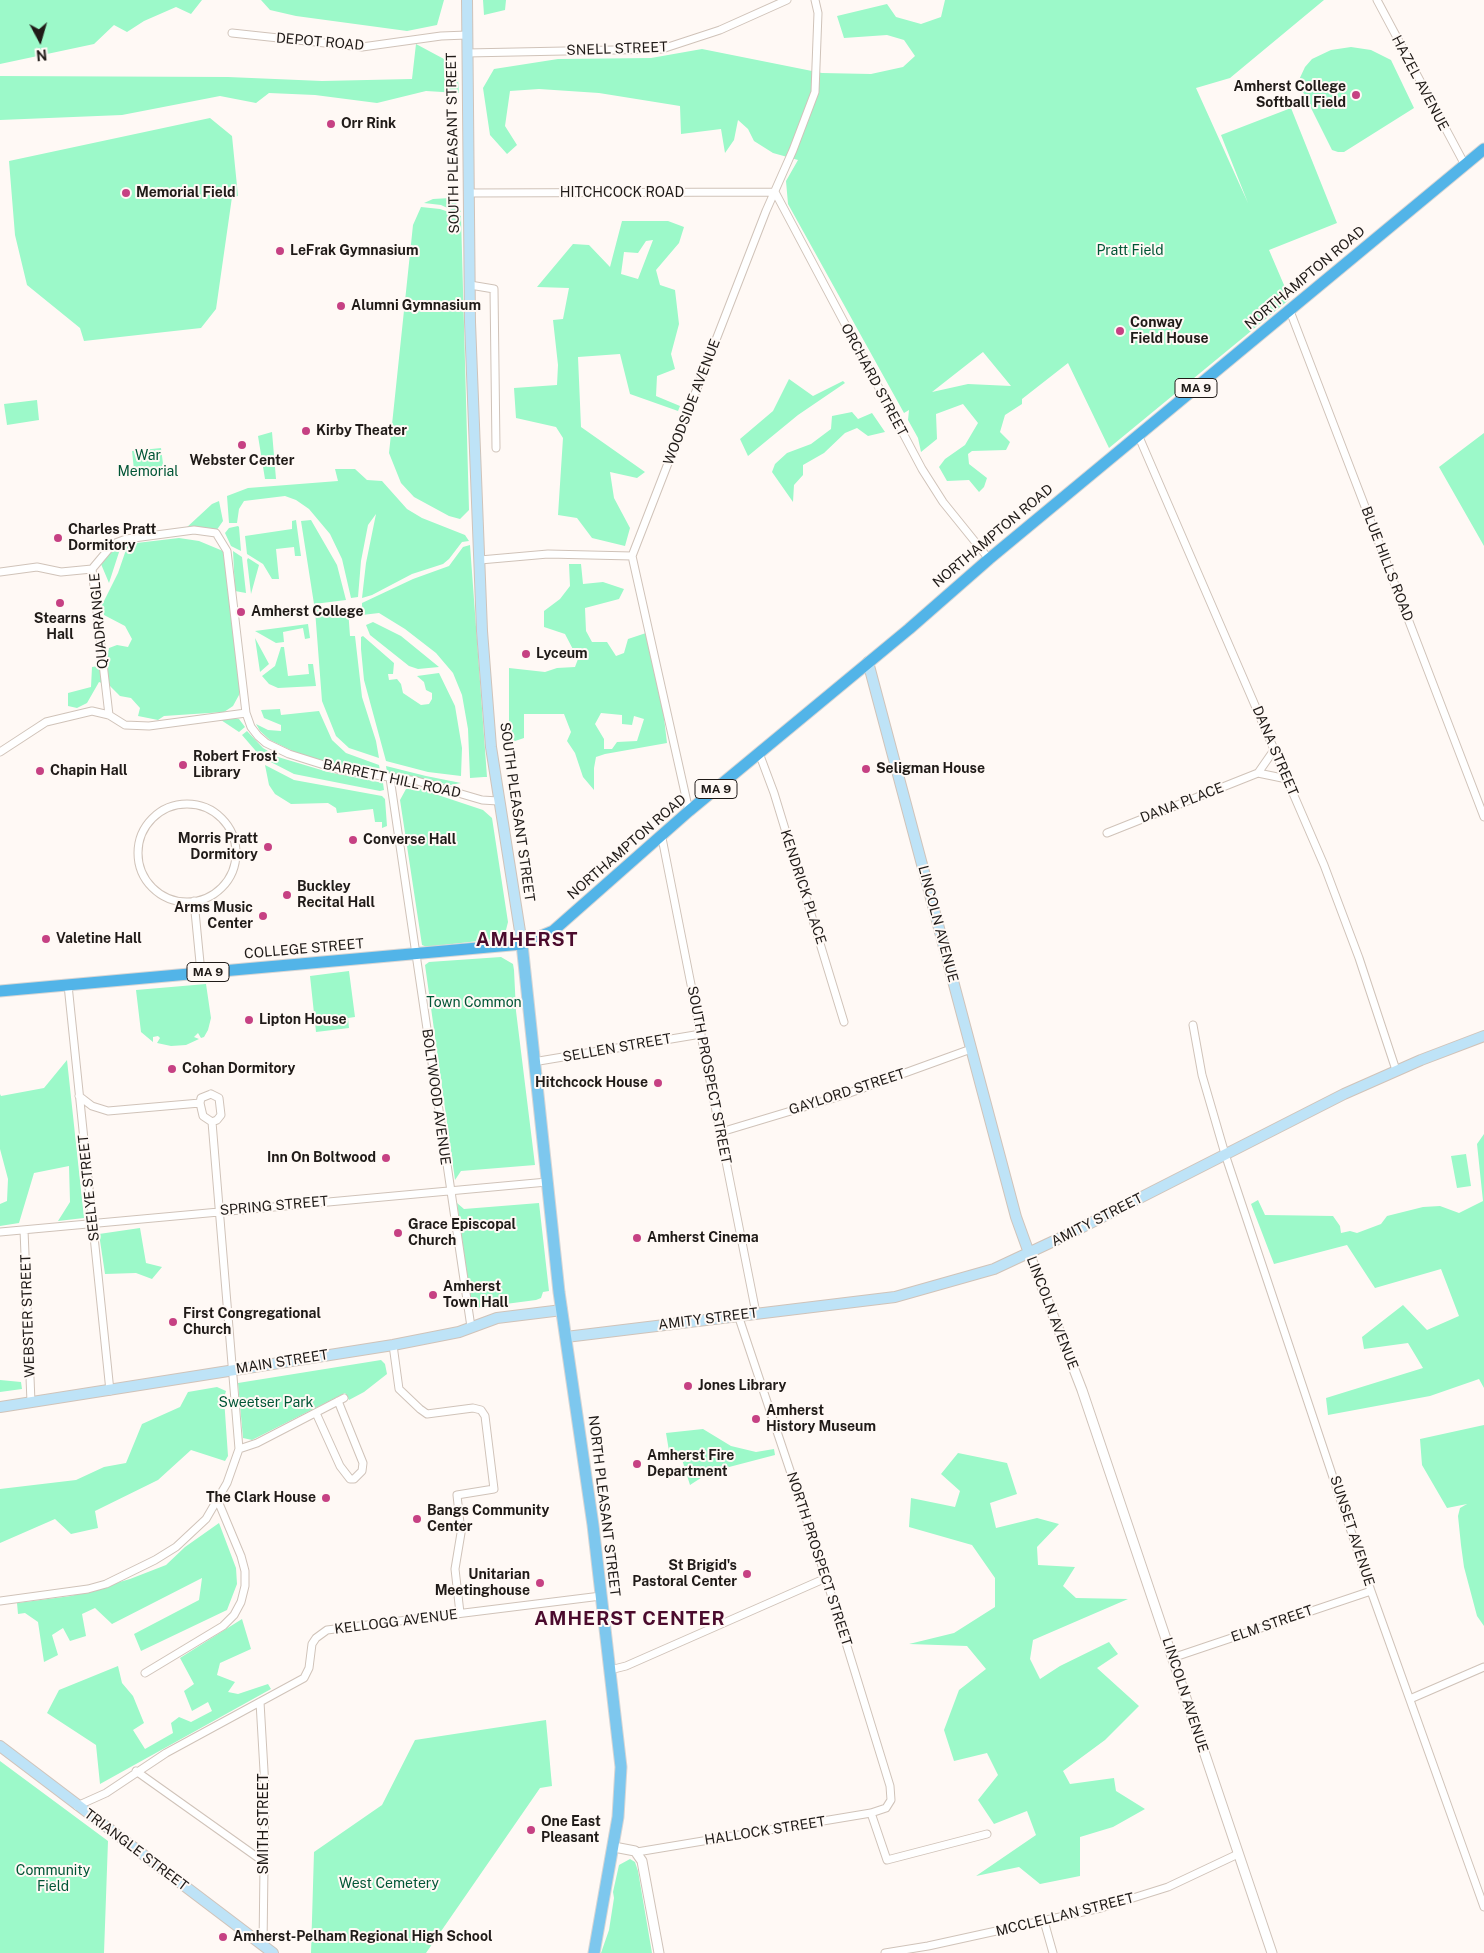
<!DOCTYPE html>
<html>
<head>
<meta charset="utf-8">
<style>
  body { margin:0 }
  #map { position:relative; width:1484px; height:1953px; overflow:hidden; background:#fff9f5; font-family:"Public Sans",sans-serif }
  canvas { display:block }
  .north { position:absolute; left:15px; top:15px; width:50px; height:50px; -webkit-text-stroke:4px #fff9f5; paint-order:stroke; rotate:174deg; font-size:14px; font-weight:700; line-height:20px; text-align:center; color:#201b18 }
  .north::after { content:''; display:block; margin:auto; width:18px; height:22px; background:#201b18; clip-path:polygon(50% 0,100% 100%,50% 72%,0 100%) }
</style>
</head>
<body>
<div id="map">
<canvas width="1484" height="1953"></canvas>
<div class="north">N</div>
</div>
<script>
const ctx = document.querySelector('canvas').getContext('2d');
ctx.lineJoin = 'round';
function fillPath(path, color) { ctx.fillStyle = color; ctx.fill(path, 'evenodd'); }
const poly = rows => new Path2D(rows.map(r => 'M' + r).join(''));
function strokePath(path, color, width, dash) { ctx.strokeStyle = color; ctx.lineWidth = width; ctx.lineCap = dash ? 'butt' : 'round'; ctx.setLineDash(dash || []); ctx.stroke(path); }
function write(font, color, halo, rows, align = 'center') {
  ctx.font = font + ' "Public Sans",sans-serif'; ctx.lineWidth = 4; ctx.setLineDash([]); ctx.textBaseline = 'middle'; ctx.strokeStyle = halo; ctx.fillStyle = color; for (const [text, x, y, turn = 0] of rows) {
    ctx.save(); ctx.translate(x, y); ctx.rotate((+turn || 0) * Math.PI / 180); ctx.textAlign = isNaN(turn) ? turn : align; if (halo) ctx.strokeText(text, 0, 0); ctx.fillText(text, 0, 0); ctx.restore();
  }
}
const green = poly([
  [0,0,202,0,191,14,176,7,144,21,127,32,114,25,94,44,0,64],
  [261,0,444,0,437,25,407,31,296,16,270,10],
  [483,0,506,0,505,10,484,15],
  [945,0,1324,0,1230,78,1196,88,1248,203,1221,135,1291,108,1337,223,1269,250,1290,299,1109,448,1068,363,1022,399,1022,404,1005,415,1000,432,1010,442,1006,450,972,451,968,454,969,464,987,478,984,487,979,492,969,480,947,481,939,467,945,459,965,445,978,423,963,404,936,414,937,439,921,452,918,438,908,420,909,410,904,413,788,204,786,181,798,160,773,153,754,141,748,129,738,120,734,140,725,153,721,129,681,134,680,106,599,93,539,89,510,91,505,126,517,145,507,154,490,135,483,88,494,69,558,59,651,58,702,49,822,73,871,74,903,67,915,56,904,40,887,35,844,38,837,16,887,4,896,17,921,24,941,17],
  [983,352,1011,386,968,384,932,392],
  [416,44,457,66,459,93,426,91,377,103,315,95,269,93,256,103,220,96,122,115,0,120,0,76,228,77,322,81,412,79],
  [1351,47,1371,50,1391,60,1414,108,1344,152,1338,152,1332,150,1298,82,1305,67,1312,59,1331,50],
  [210,118,232,136,238,196,232,197,216,309,201,328,84,341,80,328,27,285,15,235,9,161],
  [450,198,458,205,461,212,456,212,441,205,424,203,433,199],
  [421,207,440,209,461,216,469,510,460,519,449,516,414,497,401,483,389,453,413,225],
  [622,221,668,221,684,227,679,243,656,270,660,285,675,290,679,324,671,354,675,369,657,376,656,396,680,406,678,411,630,394,620,354,578,357,581,427,645,472,637,478,610,472,614,498,630,528,625,546,592,538,577,518,558,515,563,438,556,427,516,418,514,388,557,385,558,365,553,320,563,319,569,288,537,287,573,244,589,245,610,267],
  [653,240,638,279,621,274,624,252,638,253,646,241],
  [789,379,813,396,843,381,845,383,798,415,748,456,740,439,773,411],
  [37,400,39,420,7,425,4,404],
  [852,412,858,419,872,413,885,432,868,436,857,428,845,433,824,453,803,465,803,475,794,485,793,502,772,472,775,464,787,453,811,444,831,429,832,416],
  [272,432,276,479,265,479,258,436],
  [1484,433,1484,546,1439,467],
  [161,448,163,464,158,475,144,478,137,474,134,470,132,451],
  [335,469,355,469,367,480,382,481,407,509,422,518,465,535,469,541,462,542,449,559,443,564,412,574,372,595,362,598,366,563,376,514,368,525,361,561,358,597,351,598,342,559,330,534,309,509,296,500,285,496,244,501,239,509,237,523,229,523,227,496,248,488,338,481],
  [219,501,223,521,216,531,185,529,212,504],
  [296,520,301,556,295,556,294,547,276,549,279,579,272,579,263,564,247,554,245,536,292,529,292,521],
  [311,520,337,565,346,600,314,604,301,521],
  [238,526,239,527,241,551,231,546,225,533,229,528],
  [179,538,199,541,223,551,240,683,239,695,233,706,224,712,164,716,158,720,138,716,140,708,131,698,120,696,110,686,99,682,87,703,77,708,68,706,68,693,91,687,92,667,106,665,109,648,117,645,128,647,132,639,125,626,104,615,102,605,118,573,128,544],
  [470,545,487,777,484,777,470,778,468,729,462,695,453,673,436,653,405,629,379,613,362,615,362,603,413,579,449,566,463,547],
  [121,546,109,583,101,564,108,555],
  [233,551,242,557,246,593,235,591],
  [248,558,259,565,251,594,247,560],
  [569,564,581,564,583,584,603,582,624,589,619,599,585,608,586,631,592,642,607,642,616,656,624,653,628,639,646,633,661,693,667,743,605,754,596,757,594,768,594,790,583,777,575,753,567,741,571,732,564,714,524,714,524,738,512,742,509,738,509,668,545,672,557,668,575,667,578,659,565,634,544,627,544,611,560,599,570,586],
  [601,713,622,715,622,724,632,725,634,716,644,719,637,741,617,742,612,749,604,749,604,739,595,724],
  [335,608,348,609,350,636,355,636,362,697,376,741,379,758,349,748,336,736,322,701,315,610],
  [373,622,401,636,439,667,418,669,409,666,370,635,366,625],
  [308,624,310,638,305,639,303,628,283,632,284,642,276,643,255,631],
  [363,636,394,663,393,674,388,674,389,680,397,679,401,684,403,693,421,705,429,704,432,699,432,693,426,690,424,682,417,676,439,673,455,706,462,748,461,776,428,772,386,761,364,680,361,649,361,637],
  [255,638,269,664,260,672],
  [281,647,284,647,288,676,309,674,308,664,313,664,316,686,278,688,269,684,262,676,275,666],
  [280,709,281,715,319,711,332,740,346,753,379,765,380,770,342,765,301,755,270,740,260,731,256,724,268,730,281,731,281,725,264,718,261,710],
  [235,718,239,719,245,727,239,732,221,720],
  [247,731,263,748,278,757,328,772,383,783,384,790,380,791,294,774,261,757,242,735],
  [265,765,294,780,382,796,385,799,387,826,382,828,382,822,375,822,373,809,337,813,336,808,328,803,291,804,275,794,269,785],
  [386,766,426,776,461,783,450,785,387,772],
  [414,787,483,810,492,818,508,922,506,930,495,939,427,947,422,945,400,800,406,789],
  [501,957,513,964,514,970,516,1011,535,1165,461,1171,455,1180,425,965,429,962],
  [349,971,355,1017,348,1018,349,1028,316,1032,310,976],
  [206,984,211,1018,208,1030,204,1037,201,1038,198,1033,194,1037,199,1039,186,1045,171,1046,157,1043,160,1038,158,1036,153,1037,153,1042,141,1032,136,990],
  [67,1060,84,1218,58,1221,70,1202,69,1166,34,1173,19,1223,0,1226,0,1204,7,1201,8,1179,0,1149,0,1094,1,1096,44,1088],
  [1484,1134,1484,1388,1479,1379,1430,1396,1328,1415,1326,1398,1423,1368,1408,1343,1364,1349,1362,1337,1403,1305,1427,1330,1459,1316,1441,1269,1375,1288,1347,1245,1274,1264,1251,1204,1258,1200,1265,1215,1333,1216,1340,1226,1341,1233,1350,1231,1357,1233,1381,1224,1387,1216,1423,1207,1440,1206,1459,1213,1483,1201,1477,1144],
  [1466,1154,1471,1186,1457,1188,1451,1156],
  [457,1203,464,1209,539,1203,549,1291,543,1292,541,1298,536,1300,475,1308,471,1302],
  [140,1228,146,1263,162,1267,152,1279,136,1273,105,1274,99,1234],
  [381,1360,385,1364,387,1374,364,1392,349,1400,345,1393,252,1440,243,1438,238,1383],
  [0,1380,21,1382,22,1389,0,1392],
  [217,1387,226,1391,224,1398,228,1456,225,1461,191,1450,158,1480,95,1511,98,1528,71,1534,55,1519,0,1543,0,1489,76,1480,104,1467,126,1463,142,1424,180,1407,188,1392],
  [1484,1425,1484,1626,1477,1616,1464,1567,1461,1545,1458,1516,1460,1508,1467,1504,1447,1508,1422,1465,1420,1439],
  [703,1429,731,1446,756,1452,774,1449,775,1455,710,1472,690,1485,680,1453,670,1457,666,1433],
  [958,1453,1007,1463,1017,1494,990,1503,996,1528,1037,1518,1059,1524,1037,1547,1038,1565,1075,1567,1063,1586,1076,1598,1128,1599,1033,1640,1030,1659,1040,1679,1060,1666,1109,1642,1118,1654,1097,1668,1139,1706,1105,1740,1063,1771,1070,1784,1114,1778,1116,1791,1145,1809,1113,1827,1080,1837,1080,1876,1040,1884,1019,1867,976,1876,1036,1835,1027,1811,994,1824,978,1800,998,1775,987,1753,954,1761,944,1730,959,1690,986,1669,967,1646,909,1644,954,1633,995,1607,995,1578,972,1545,909,1527,911,1498,955,1507,960,1491,941,1474],
  [219,1523,236,1568,237,1584,227,1610,141,1651,134,1634,199,1600,202,1578,112,1624,95,1608,82,1614,86,1636,70,1641,63,1628,52,1635,58,1655,44,1662,38,1622,25,1613,18,1614,17,1603,71,1596,130,1579,166,1565,185,1547],
  [242,1619,251,1649,220,1663,217,1675,235,1682,228,1692,238,1694,268,1684,271,1689,100,1784,96,1745,47,1713,59,1690,118,1666,122,1683,133,1696,144,1723,133,1730,145,1749,173,1733,171,1723,179,1717,191,1722,212,1711,208,1702,192,1711,184,1691,194,1684,180,1658],
  [546,1720,552,1786,540,1788,426,1953,311,1953,314,1852,382,1805,415,1740],
  [0,1761,108,1841,104,1953,0,1953],
  [630,1859,635,1862,638,1871,652,1953,601,1953,609,1930,614,1898,613,1892,619,1865]
]);
const minor = poly([
  [1377,0,1465,165],
  [232,33,362,47,441,36,467,35],
  [467,53,662,49,720,30,787,0],
  [468,193,775,192,922,469,943,502,989,559],
  [470,285,494,289,496,448],
  [1290,311,1484,817],
  [1139,437,1324,865,1359,958,1396,1070],
  [480,560,548,554,632,556],
  [0,572,37,567,61,572,92,569],
  [246,713,251,727,258,736,266,743,289,754,340,770,417,781,482,800,498,801],
  [0,752,46,722,92,711,109,715,125,725,149,726,246,713,227,551,216,533,194,530,126,539,113,544,92,569,109,715],
  [759,753,774,793,844,1022],
  [1258,773,1287,779],
  [390,778,471,1327],
  '138 853a49 49 0 1 1 98 0a49 49 0 1 1-98 0Z',
  [689,811,632,556,766,211,793,150,815,92,818,13,815,0],
  [1107,833,1258,773,1274,750],
  [662,838,756,1313],
  [194,901,201,973],
  [68,985,110,1391],
  [1193,1025,1202,1075,1225,1154,1371,1591,1484,1907],
  [533,1062,701,1034],
  [211,1094,219,1098,221,1115,217,1120,212,1122,203,1116,200,1103,201,1098,211,1094],
  [79,1096,92,1106,108,1111,200,1103],
  [212,1122,239,1449],
  [721,1132,844,1095,971,1049],
  [24,1230,31,1402],
  [0,1232,547,1182],
  [393,1345,399,1389,420,1409,427,1414,473,1408,481,1410,485,1416,494,1489,457,1495,461,1533,455,1569,460,1613],
  [316,1413,340,1466,350,1479,354,1479,362,1471,363,1463,338,1401],
  [0,1601,88,1589,106,1584,155,1560,176,1547,206,1519,227,1483,239,1449,257,1443,344,1398],
  [1172,1658,1371,1591],
  [610,1670,626,1666,826,1578],
  [145,1673,223,1626,234,1615,241,1602,245,1586,245,1571,241,1556,218,1501],
  [1410,1699,1484,1667],
  [260,1702,265,1788,263,1946],
  [136,1771,264,1862],
  [77,1806,106,1793,166,1753,304,1678,309,1668,312,1644,316,1638,327,1630,601,1596],
  [871,1813,887,1860,987,1834],
  [637,1852,871,1813,886,1808,891,1800,890,1786,826,1578,738,1315],
  [1044,1921,1053,1953],
  [885,1953,928,1946,1101,1908,1168,1887,1238,1854]
]);
const tertiary = poly([
  [1029,1253,1082,1390,1272,1953],
  [614,1847,635,1851,642,1861,659,1953]
]);
const secondary = poly([
  [467,0,470,322,482,631,491,747,522,944],
  [868,662,1016,1217,1029,1253],
  [566,1337,895,1297,994,1269,1071,1233,1344,1094,1421,1060,1484,1036],
  [0,1407,393,1345,459,1332,497,1318,562,1310],
  [0,1746,273,1953]
]);
const primary = poly([
  [522,944,559,1292,593,1525,621,1767,618,1817,594,1953]
]);
const trunk = poly([
  [0,991,522,944,553,931,689,811,909,629,989,559,1484,149]
]);
const markers = [
  [1356,95,5,"#c64183"],
  [331,124,5,"#c64183"],
  [126,193,5,"#c64183"],
  [280,251,5,"#c64183"],
  [341,306,5,"#c64183"],
  [1120,331,5,"#c64183"],
  [306,431,5,"#c64183"],
  [242,445,5,"#c64183"],
  [58,538,5,"#c64183"],
  [60,603,5,"#c64183"],
  [241,612,5,"#c64183"],
  [526,654,5,"#c64183"],
  [183,765,5,"#c64183"],
  [866,769,5,"#c64183"],
  [40,771,5,"#c64183"],
  [353,840,5,"#c64183"],
  [268,847,5,"#c64183"],
  [287,895,5,"#c64183"],
  [263,916,5,"#c64183"],
  [46,939,5,"#c64183"],
  [249,1020,5,"#c64183"],
  [172,1069,5,"#c64183"],
  [658,1083,5,"#c64183"],
  [386,1158,5,"#c64183"],
  [398,1233,5,"#c64183"],
  [637,1238,5,"#c64183"],
  [433,1295,5,"#c64183"],
  [173,1322,5,"#c64183"],
  [688,1386,5,"#c64183"],
  [756,1419,5,"#c64183"],
  [637,1464,5,"#c64183"],
  [326,1498,5,"#c64183"],
  [417,1519,5,"#c64183"],
  [747,1574,5,"#c64183"],
  [540,1583,5,"#c64183"],
  [531,1830,5,"#c64183"],
  [223,1937,5,"#c64183"]
];
const shields = [
  [1196,388,42],
  [716,789,42],
  [208,972,42]
];
const shieldNames = [
  ["MA 9",1196,388],
  ["MA 9",716,789],
  ["MA 9",208,972]
];
const streetNames = [
  ["DEPOT ROAD",320,42,5],
  ["SNELL STREET",617,49,-2],
  ["HAZEL AVENUE",1420,83,62],
  ["SOUTH PLEASANT STREET",453,143,-91],
  ["HITCHCOCK ROAD",622,193],
  ["NORTHAMPTON ROAD",1305,278,-40],
  ["ORCHARD STREET",874,380,62],
  ["WOODSIDE AVENUE",692,402,-69],
  ["NORTHAMPTON ROAD",993,536,-40],
  ["BLUE HILLS ROAD",1387,564,69],
  ["QUADRANGLE",99,621,-95],
  ["DANA STREET",1275,751,67],
  ["BARRETT HILL ROAD",392,779,12],
  ["DANA PLACE",1182,803,-21],
  ["SOUTH PLEASANT STREET",517,812,82],
  ["NORTHAMPTON ROAD",627,847,-41],
  ["KENDRICK PLACE",803,887,72],
  ["LINCOLN AVENUE",938,924,75],
  ["COLLEGE STREET",304,949,-5],
  ["SELLEN STREET",617,1048,-10],
  ["SOUTH PROSPECT STREET",709,1075,79],
  ["GAYLORD STREET",847,1092,-18],
  ["BOLTWOOD AVENUE",436,1097,82],
  ["SEELYE STREET",89,1188,-96],
  ["SPRING STREET",274,1206,-5],
  ["AMITY STREET",1097,1220,-27],
  ["LINCOLN AVENUE",1052,1313,69],
  ["WEBSTER STREET",28,1316,-92],
  ["AMITY STREET",708,1319,-7],
  ["MAIN STREET",282,1362,-9],
  ["NORTH PLEASANT STREET",604,1506,83],
  ["SUNSET AVENUE",1352,1531,72],
  ["NORTH PROSPECT STREET",819,1559,72],
  ["KELLOGG AVENUE",396,1622,-7],
  ["ELM STREET",1272,1624,-19],
  ["LINCOLN AVENUE",1185,1695,72],
  ["SMITH STREET",264,1824,-90],
  ["HALLOCK STREET",765,1831,-9],
  ["TRIANGLE STREET",136,1850,37],
  ["MCCLELLAN STREET",1065,1915,-14]
];
const poiNames = [
  ["Amherst College",1346,87,"right"],
  ["Softball Field",1346,103,"right"],
  ["Orr Rink",341,124],
  ["Memorial Field",136,193],
  ["LeFrak Gymnasium",290,251],
  ["Alumni Gymnasium",351,306],
  ["Conway",1130,323],
  ["Field House",1130,339],
  ["Kirby Theater",316,431],
  ["Webster Center",242,461,"center"],
  ["Charles Pratt",68,530],
  ["Dormitory",68,546],
  ["Amherst College",251,612],
  ["Stearns",60,619,"center"],
  ["Hall",60,635,"center"],
  ["Lyceum",536,654],
  ["Robert Frost",193,757],
  ["Library",193,773],
  ["Seligman House",876,769],
  ["Chapin Hall",50,771],
  ["Morris Pratt",258,839,"right"],
  ["Dormitory",258,855,"right"],
  ["Converse Hall",363,840],
  ["Buckley",297,887],
  ["Recital Hall",297,903],
  ["Arms Music",253,908,"right"],
  ["Center",253,924,"right"],
  ["Valetine Hall",56,939],
  ["Lipton House",259,1020],
  ["Cohan Dormitory",182,1069],
  ["Hitchcock House",648,1083,"right"],
  ["Inn On Boltwood",376,1158,"right"],
  ["Grace Episcopal",408,1225],
  ["Church",408,1241],
  ["Amherst Cinema",647,1238],
  ["Amherst",443,1287],
  ["Town Hall",443,1303],
  ["First Congregational",183,1314],
  ["Church",183,1330],
  ["Jones Library",698,1386],
  ["Amherst",766,1411],
  ["History Museum",766,1427],
  ["Amherst Fire",647,1456],
  ["Department",647,1472],
  ["The Clark House",316,1498,"right"],
  ["Bangs Community",427,1511],
  ["Center",427,1527],
  ["St Brigid's",737,1566,"right"],
  ["Pastoral Center",737,1582,"right"],
  ["Unitarian",530,1575,"right"],
  ["Meetinghouse",530,1591,"right"],
  ["One East",541,1822],
  ["Pleasant",541,1838],
  ["Amherst-Pelham Regional High School",233,1937]
];
const parkNames = [
  ["Pratt Field",1130,251],
  ["War",148,456],
  ["Memorial",148,472],
  ["Town Common",474,1003],
  ["Sweetser Park",266,1403],
  ["Community",53,1871],
  ["Field",53,1887],
  ["West Cemetery",389,1884]
];
const districtNames = [
  ["AMHERST",527,940],
  ["AMHERST CENTER",630,1619]
];
fillPath(green, '#9cf9c9');
strokePath(minor, '#d0c3b9', 9);
strokePath(tertiary, '#d0c3b9', 11);
strokePath(secondary, '#d0c3b9', 12);
strokePath(primary, '#d7d6d5', 13);
strokePath(trunk, '#d7d6d5', 13);
strokePath(minor, '#fff', 7);
strokePath(tertiary, '#fff', 9);
strokePath(secondary, '#bee3f7', 10);
strokePath(primary, '#7dc7ee', 11);
strokePath(trunk, '#52b4e8', 11);
for (const [x, y, r, color] of markers) { const dot = new Path2D(); dot.arc(x, y, r, 0, 2 * Math.PI); ctx.fillStyle = color; ctx.fill(dot); strokePath(dot, '#fff9f5', 2); }
for (const [x, y, w] of shields) { const box = new Path2D(); box.roundRect(x - w / 2, y - 9.5, w, 19, 4); ctx.fillStyle = '#fff9f5'; ctx.fill(box); strokePath(box, '#201b18', 1); }
write('bold 12px', '#201b18', null, shieldNames);
write('14px', '#201b18', '#fff9f5', streetNames);
write('bold 14px', '#201b18', '#fff9f5', poiNames, 'left');
write('14px', '#005536', '#fff9f5', parkNames);
ctx.letterSpacing = '1px';
write('bold 19px', '#4b0b2d', '#fff9f5', districtNames);
ctx.letterSpacing = '0px';
</script>
</body>
</html>
